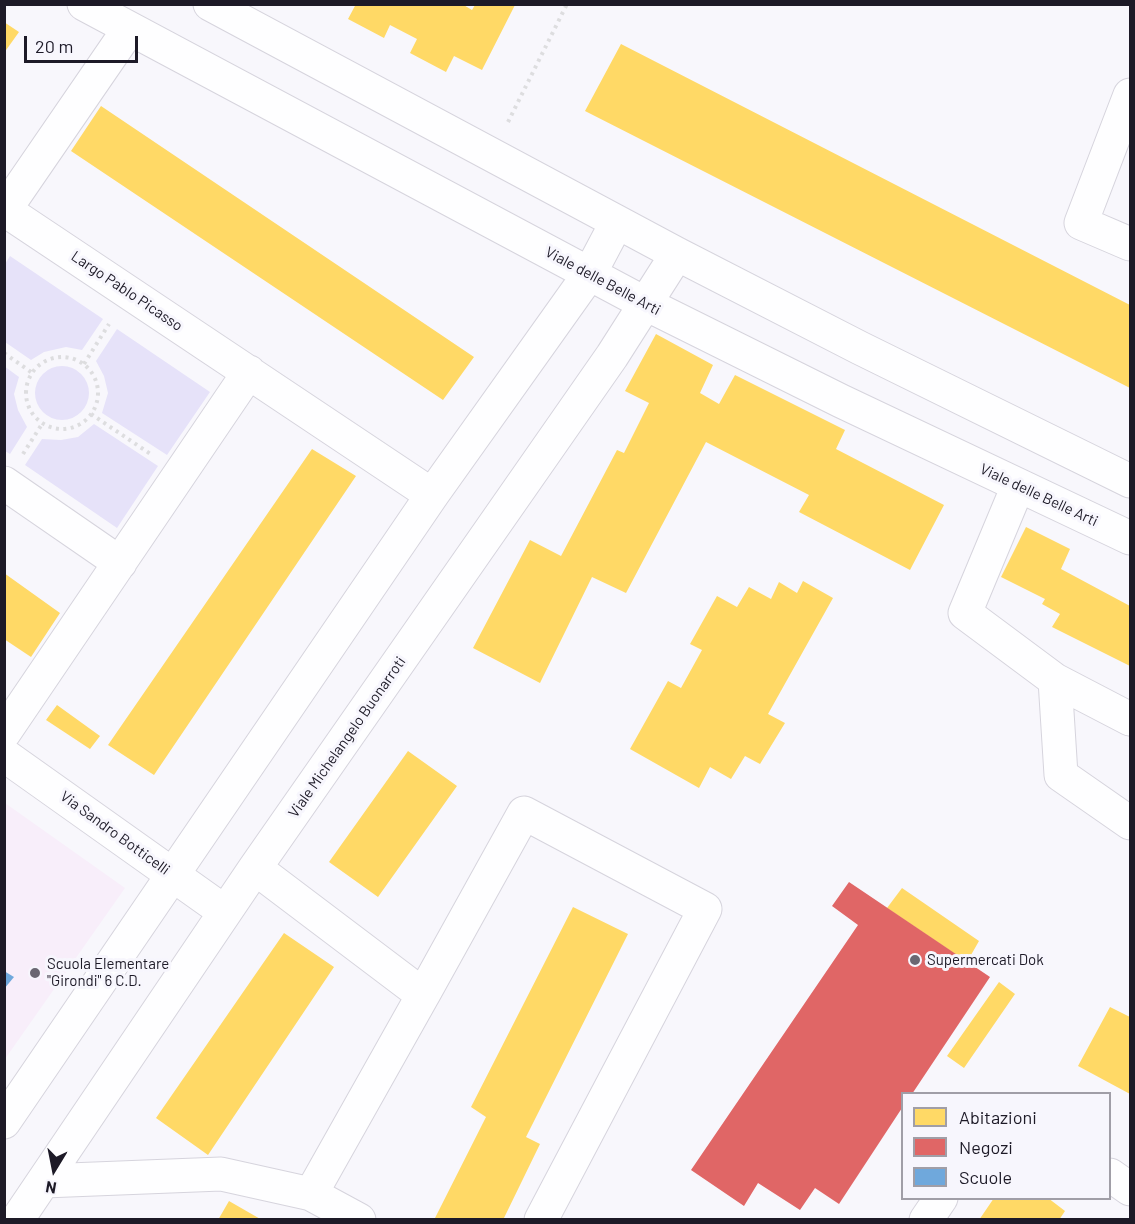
<!DOCTYPE html>
<html>
<head>
<meta charset="utf-8">
<style>
  body { margin:0 }
  #map { position:relative; width:1135px; height:1224px; overflow:hidden; background:#f8f7fc; font-family:Barlow,sans-serif }
  canvas { display:block }
  .frame { position:absolute; inset:0; border:6px solid #1d1a27; pointer-events:none }
  .legend { position:absolute; left:901px; top:1092px; width:210px; height:108px; box-sizing:border-box; background:#f7f6fd; border:2px solid #a09ea7; margin:0; padding:8px 10px; list-style:none; font-size:18px; color:#1d1a27 }
  .legend li { display:flex; align-items:center; gap:12px; height:30px }
  .legend b { width:30px; border:2px solid #a09ea7 }
  .north { position:absolute; left:24px; top:1140px; width:60px; height:60px; -webkit-text-stroke:4px #f7f6fd; paint-order:stroke; rotate:190deg; font-size:16px; font-weight:700; line-height:24px; text-align:center; color:#1d1a27 }
  .north::after { content:''; display:block; margin:auto; width:21px; height:27px; background:#1d1a27; clip-path:polygon(50% 0,100% 100%,50% 72%,0 100%) }
  .scale { position:absolute; left:24px; top:36px; width:114px; height:27px; box-sizing:border-box; border:3px solid #1d1a27; border-top:0; padding-left:8px; font-size:18px; line-height:21px; white-space:nowrap; color:#1d1a27; -webkit-text-stroke:4px #f7f6fd; paint-order:stroke }
</style>
</head>
<body>
<div id="map">
<canvas width="1135" height="1224"></canvas>
<div class="frame"></div>
<ul class="legend">
<li><b style="height:16px;background:#ffd966"></b>Abitazioni</li>
<li><b style="height:16px;background:#e06666"></b>Negozi</li>
<li><b style="height:16px;background:#6fa8dc"></b>Scuole</li>
</ul>
<div class="north">N</div>
<div class="scale">20 m</div>
</div>
<script>
const ctx = document.querySelector('canvas').getContext('2d');
ctx.lineJoin = 'round';
function fillPath(path, color) { ctx.fillStyle = color; ctx.fill(path, 'evenodd'); }
const poly = rows => new Path2D(rows.map(r => 'M' + r).join(''));
function strokePath(path, color, width, dash) { ctx.strokeStyle = color; ctx.lineWidth = width; ctx.lineCap = dash ? 'butt' : 'round'; ctx.setLineDash(dash || []); ctx.stroke(path); }
function write(font, color, halo, rows, align = 'center') {
  ctx.font = font + ' Barlow,sans-serif'; ctx.lineWidth = 6; ctx.setLineDash([]); ctx.textBaseline = 'middle'; ctx.strokeStyle = halo; ctx.fillStyle = color; for (const [text, x, y, turn = 0] of rows) {
    ctx.save(); ctx.translate(x, y); ctx.rotate((+turn || 0) * Math.PI / 180); ctx.textAlign = isNaN(turn) ? turn : align; if (halo) ctx.strokeText(text, 0, 0); ctx.fillText(text, 0, 0); ctx.restore();
  }
}
const education = poly([
  [5,803,125,888,5,1059]
]);
const green = poly([
  [10,256,103,319,82,350,66,347,44,352,31,360,5,342,5,264],
  [117,329,210,392,167,455,102,413,108,393,104,376,96,361],
  [4,366,19,377,14,394,18,410,27,427,10,454,5,451],
  '35 393a27 27 0 1 1 54 0a27 27 0 1 1-54 0Z',
  [94,424,158,466,117,528,25,465,42,439,61,440,78,437]
]);
const homes = poly([
  [356,4,462,4,472,10,475,5,515,5,482,70,454,56,446,72,410,53,417,39,390,25,384,38,348,19],
  [4,22,19,32,4,53],
  [621,44,1130,305,1130,388,585,111],
  [101,106,474,357,443,400,71,151],
  [656,334,713,365,700,393,719,404,735,375,845,430,836,449,944,505,910,570,799,512,809,495,706,442,626,593,592,577,540,683,473,648,530,540,561,556,617,450,624,453,649,403,625,391],
  [312,449,356,476,154,775,108,745],
  [1026,527,1070,549,1061,569,1130,606,1130,666,1052,627,1060,614,1042,604,1045,599,1001,577],
  [4,573,60,613,31,657,4,639],
  [803,581,833,598,768,714,785,723,760,764,745,756,731,779,710,767,699,788,630,749,668,681,681,688,702,650,690,644,717,596,737,607,749,587,771,599,779,582,797,593],
  [57,705,100,736,90,749,46,720],
  [408,751,457,786,378,897,329,862],
  [902,888,979,941,967,962,887,908],
  [573,907,628,934,526,1137,540,1144,503,1220,438,1220,435,1218,486,1117,471,1107],
  [284,933,334,967,208,1155,156,1118],
  [999,982,1015,994,964,1068,947,1056],
  [1110,1007,1130,1017,1130,1094,1078,1066],
  [994,1198,1048,1198,1065,1211,1059,1220,979,1220],
  [229,1201,262,1220,218,1220]
]);
const shops = poly([
  [849,882,990,977,912,1094,902,1094,902,1108,839,1204,815,1188,800,1210,758,1183,744,1206,691,1170,858,925,832,906]
]);
const schools = poly([
  [4,971,14,977,4,989]
]);
const path = poly([
  [508,122,567,4],
  [4,353,31,372],
  '26 393a36 36 0 1 1 72 0a36 36 0 1 1-72 0Z',
  [84,364,109,324],
  [91,414,152,455],
  [23,454,42,424]
]);
const minor = poly([
  [84,4,646,304,841,401,1130,538],
  [210,4,677,254,860,348,1130,481],
  [1130,95,1081,223,1130,244],
  [5,210,432,495],
  [4,211,129,29],
  [4,483,120,563],
  [1018,486,965,613,1055,680,1061,775,1130,823],
  [1055,680,1130,719],
  [4,733,249,372],
  [4,755,225,912],
  [255,868,423,995,524,813,705,909,541,1220],
  [4,1122,432,495,590,273,617,222],
  [1110,1175,1130,1189],
  [44,1181,221,1174,311,1194,359,1220],
  [311,1194,423,995],
  [17,1220,255,868,612,356,677,254],
  [926,1220,941,1198]
]);
const markers = [
  [915,960,6,"#6a6772"],
  [35,973,6,"#6a6772"]
];
const streetNames = [
  ["Viale delle Belle Arti",603,281,28],
  ["Largo Pablo Picasso",127,291,34],
  ["Viale delle Belle Arti",1039,495,25],
  ["Viale Michelangelo Buonarroti",347,737,-55],
  ["Via Sandro Botticelli",115,833,36]
];
const poiNames = [
  ["Supermercati Dok",927,960],
  ["Scuola Elementare",47,964],
  ["\"Girondi\" 6 C.D.",47,981]
];
fillPath(education, '#f8eefa');
fillPath(green, '#e6e2f9');
fillPath(homes, '#ffd966');
fillPath(shops, '#e06666');
fillPath(schools, '#6fa8dc');
strokePath(minor, '#d6d4dd', 35);
strokePath(path, '#dddddf', 4, [3, 4.5]);
strokePath(minor, '#fefeff', 33);
for (const [x, y, r, color] of markers) { const dot = new Path2D(); dot.arc(x, y, r, 0, 2 * Math.PI); ctx.fillStyle = color; ctx.fill(dot); strokePath(dot, '#f7f6fd', 2); }
write('15px', '#1d1a27', '#f7f6fd', streetNames);
write('15px', '#1d1a27', '#f7f6fd', poiNames, 'left');
</script>
</body>
</html>
